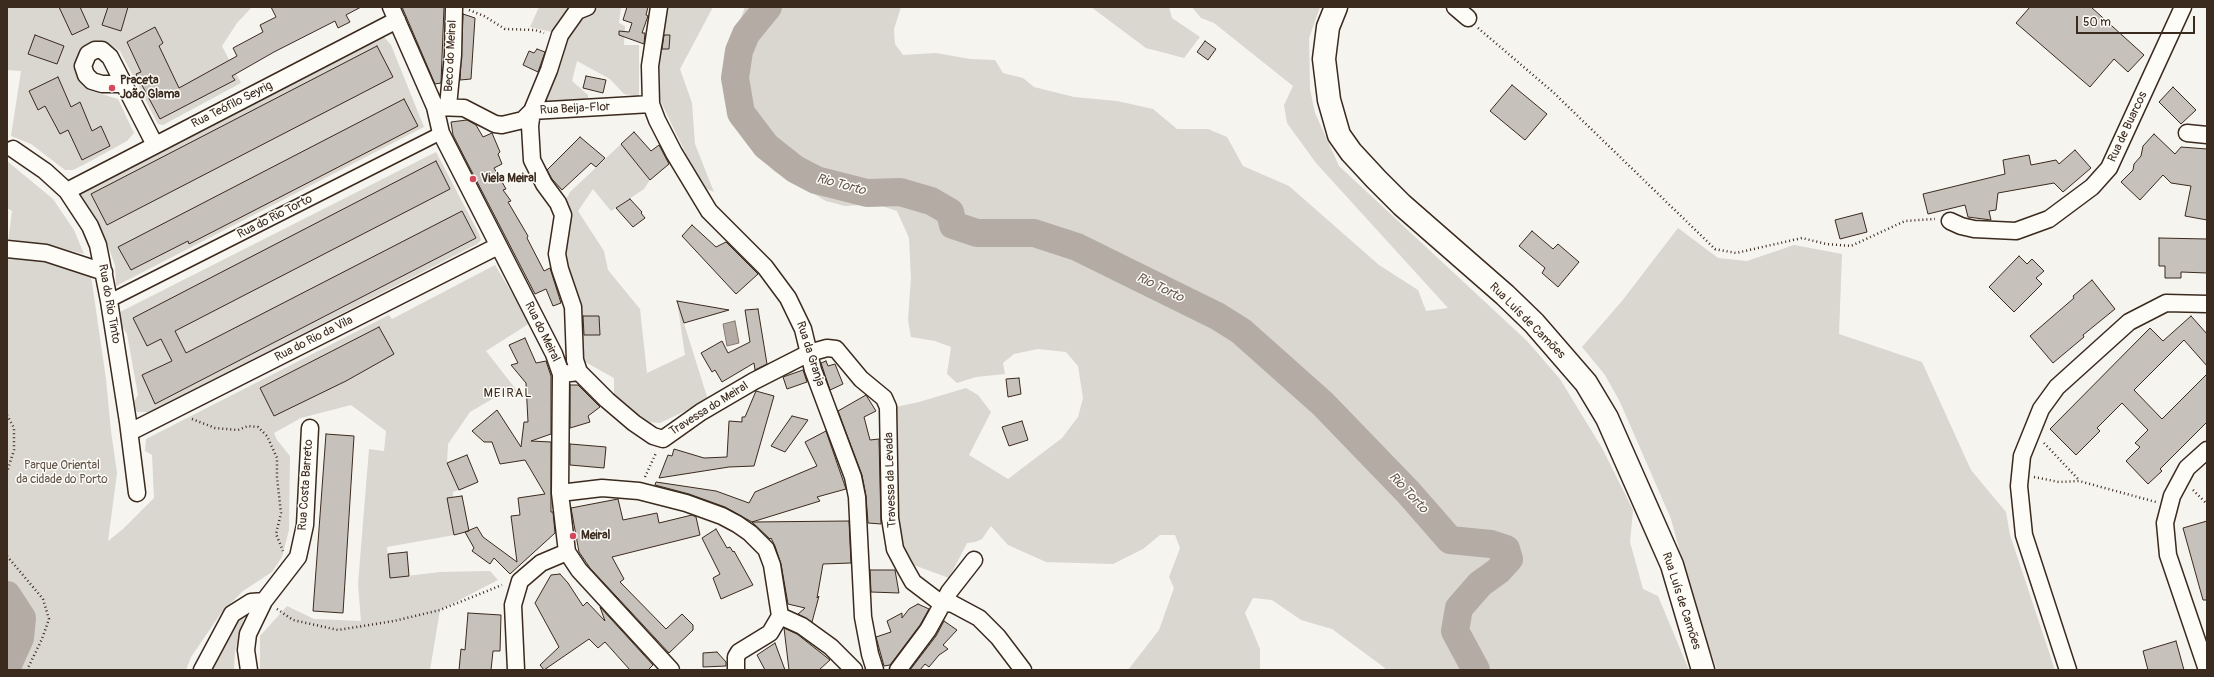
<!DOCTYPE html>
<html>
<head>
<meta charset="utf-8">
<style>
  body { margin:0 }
  #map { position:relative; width:2214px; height:677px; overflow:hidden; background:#f5f4ee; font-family:Pangolin,sans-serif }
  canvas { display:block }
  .frame { position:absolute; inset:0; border:8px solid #3b2a1e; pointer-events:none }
  .scale { position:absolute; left:2076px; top:16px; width:119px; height:18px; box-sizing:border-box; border:2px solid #3b2a1e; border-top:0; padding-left:5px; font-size:12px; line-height:14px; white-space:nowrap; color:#3b2a1e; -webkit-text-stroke:3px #fdfcf7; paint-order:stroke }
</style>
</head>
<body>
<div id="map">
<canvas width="2214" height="677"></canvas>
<div class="frame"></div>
<div class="scale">50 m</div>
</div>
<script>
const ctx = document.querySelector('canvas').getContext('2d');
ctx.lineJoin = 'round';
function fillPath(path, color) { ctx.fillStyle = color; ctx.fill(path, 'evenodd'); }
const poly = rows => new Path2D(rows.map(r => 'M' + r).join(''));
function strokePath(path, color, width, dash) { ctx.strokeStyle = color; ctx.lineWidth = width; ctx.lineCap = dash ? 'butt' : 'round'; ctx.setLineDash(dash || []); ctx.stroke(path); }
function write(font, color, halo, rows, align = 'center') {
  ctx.font = font + ' Pangolin,sans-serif'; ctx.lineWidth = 3; ctx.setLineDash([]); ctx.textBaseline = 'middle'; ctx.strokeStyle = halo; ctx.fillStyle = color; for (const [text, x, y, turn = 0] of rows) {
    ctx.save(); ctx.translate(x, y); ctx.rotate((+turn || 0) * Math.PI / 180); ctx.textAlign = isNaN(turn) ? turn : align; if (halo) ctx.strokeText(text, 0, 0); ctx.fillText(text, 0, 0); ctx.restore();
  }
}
const green = poly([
  [7,7,252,7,237,23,222,46,241,83,163,125,158,124,120,51,107,43,97,42,82,50,78,55,76,62,76,75,82,85,88,90,118,99,134,133,127,141,85,164,73,170,65,170,31,144,11,136,21,71,7,70],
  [539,7,577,7,560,30,552,32,530,27],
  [600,7,621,7,619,23,625,26,624,45,639,45,639,96,624,94,610,79,577,61,572,81,588,95,588,101,538,104,573,22],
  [665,7,713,7,680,69,692,103,695,144,714,192,702,187,660,100,657,71],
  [745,7,901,7,894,29,895,44,903,55,936,53,970,59,995,60,1003,73,1023,78,1034,87,1074,97,1117,101,1153,109,1177,129,1208,129,1227,137,1243,166,1289,186,1379,265,1418,290,1426,311,1448,308,1316,163,1287,123,1284,105,1293,86,1214,23,1201,18,1192,7,1320,7,1309,38,1310,89,1315,113,1339,166,1527,341,1560,379,1602,448,1633,510,1630,542,1643,589,1658,596,1689,670,1384,670,1385,668,1332,629,1301,620,1272,600,1253,598,1245,613,1260,649,1260,670,1128,670,1159,630,1174,588,1169,577,1180,548,1175,535,1160,535,1143,549,1113,564,1046,562,1008,545,991,526,982,539,975,542,967,543,949,578,911,564,898,532,891,408,919,402,966,388,978,395,991,412,969,455,1008,479,1062,438,1078,417,1083,398,1078,366,1066,352,1038,349,1014,354,1003,363,1005,374,976,377,957,383,947,374,951,347,935,341,911,337,908,320,911,278,909,238,897,211,876,204,845,206,826,201,774,171,747,144,731,112,726,94,724,63],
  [1091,7,1169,7,1172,18,1200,37,1184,58,1146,48],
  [378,37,384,37,391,45,424,127,116,286,115,265,105,238,82,200,80,193],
  [621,144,650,180,644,189,611,211,593,189,578,211,604,251,608,270,640,309,647,373,685,355,677,301,708,400,660,423,647,422,629,412,614,400,614,378,580,359,564,256,564,203,570,192],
  [436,152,479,234,481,240,477,244,162,406,154,412,137,412,132,405,138,395,127,334,122,326,119,314,122,311],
  [7,161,53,199,74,230,84,254,40,243,8,243,12,211,7,208],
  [1678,228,1718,258,1747,261,1794,245,1842,254,1839,334,1922,362,1971,470,2006,512,2010,535,2055,670,1717,670,1694,603,1671,519,1620,402,1605,375,1582,347,1622,301],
  [7,258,42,261,91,276,106,379,111,431,117,473,108,541,123,529,154,498,152,455,145,451,146,439,389,315,392,319,495,265,530,323,486,351,518,392,494,398,470,412,448,444,447,463,459,490,453,492,453,497,447,498,454,535,387,547,390,578,440,572,490,571,498,580,440,610,430,670,261,670,260,668,260,636,287,606,314,619,361,621,358,584,369,449,384,451,386,431,351,405,301,418,274,433,277,440,290,456,289,530,282,557,272,572,243,591,221,613,191,657,186,670,7,670],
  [245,613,235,651,234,670,210,670,235,622]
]);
const water = poly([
  [735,321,739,343,727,346,723,324,735,321]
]);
const river = poly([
  [768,7,746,34,739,51,735,78,741,113,766,146,795,169,816,180,867,193,900,192,931,201,950,212,953,225,977,233,1034,233,1077,247,1217,316,1241,331,1323,404,1408,492,1450,540,1491,544,1506,549,1509,559,1498,571,1480,584,1459,608,1455,631,1476,670],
  [7,595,22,618,20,638,7,667]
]);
const building = poly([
  [59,7,80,7,89,27,72,35,59,7],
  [108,7,128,7,121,31,102,25,108,7],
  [271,7,361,7,346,15,350,22,338,28,335,21,274,52,232,76,235,80,160,119,136,74,141,72,127,42,155,27,163,43,159,46,179,88,237,56,233,48,263,32,260,25,276,17,271,7],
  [402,7,444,7,441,83,435,84,402,7],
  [627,7,648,7,646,15,648,16,642,33,645,33,644,44,619,35,619,31,629,32,632,23,623,20,627,7],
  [2030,7,2091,7,2144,55,2128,72,2114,59,2090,87,2016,23,2030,7],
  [463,14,475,18,471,79,460,80,463,14],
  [35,35,64,46,57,64,28,54,35,35],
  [664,35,670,35,669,49,662,49,664,35],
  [1205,41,1216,49,1208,60,1197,52,1205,41],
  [377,46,393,77,107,225,91,194,377,46],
  [537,49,545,52,538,72,523,65,529,51,534,53,537,49],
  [586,76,606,80,603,93,583,88,586,76],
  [58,77,71,107,80,102,92,131,101,126,110,146,82,160,68,130,60,134,45,106,38,110,29,91,58,77],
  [1512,85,1547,114,1525,140,1490,111,1512,85],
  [2173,87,2196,110,2181,124,2159,102,2173,87],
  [404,99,418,126,189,244,188,241,131,270,118,247,404,99],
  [467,120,476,125,483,137,492,133,500,152,498,154,502,164,494,168,506,189,503,190,511,201,508,202,528,236,527,238,544,271,550,268,561,303,553,306,546,289,535,294,472,172,453,135,451,122,467,120],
  [634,132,651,151,659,145,669,164,650,180,621,144,634,132],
  [2154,134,2175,154,2181,147,2207,149,2207,220,2185,216,2191,186,2171,183,2163,175,2140,200,2121,182,2133,170,2134,164,2141,156,2143,146,2154,134],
  [580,137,605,158,596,167,591,163,562,190,552,179,547,170,580,137],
  [2075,150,2091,168,2063,192,2054,183,1998,193,1996,210,1989,211,1991,220,1968,217,1965,205,1928,214,1923,194,2005,174,2003,160,2029,155,2031,165,2056,160,2059,164,2075,150],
  [436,161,450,189,175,331,186,353,462,211,476,238,155,404,142,375,172,361,161,339,147,346,133,318,436,161],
  [630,199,642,212,641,213,645,218,633,227,616,208,630,199],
  [1862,213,1867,232,1840,239,1835,220,1862,213],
  [692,225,716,247,726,242,758,274,736,294,682,236,692,225],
  [1532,231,1553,249,1558,244,1579,262,1558,287,1542,273,1545,268,1519,246,1532,231],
  [2159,238,2207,239,2207,273,2181,272,2181,278,2165,278,2165,266,2159,266,2159,238],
  [2019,256,2027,264,2032,259,2044,271,2036,278,2042,284,2014,312,1989,287,2019,256],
  [2092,280,2115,309,2083,335,2084,337,2053,363,2030,336,2074,298,2073,296,2092,280],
  [677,301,729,310,684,323,677,301],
  [758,309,767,364,755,370,754,363,722,382,715,370,712,372,701,353,722,341,728,353,750,342,745,310,758,309],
  [583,316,599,316,600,335,584,335,583,316],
  [2191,316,2207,334,2207,366,2184,340,2134,390,2162,419,2207,374,2207,422,2160,469,2162,471,2148,484,2126,461,2140,447,2135,443,2148,430,2122,403,2097,428,2100,431,2076,455,2050,429,2150,328,2163,341,2191,316],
  [379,327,394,354,346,381,274,416,260,388,379,327],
  [525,338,536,363,546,361,551,376,551,434,531,441,551,442,551,512,553,512,555,533,510,574,494,558,490,564,472,551,474,548,465,532,477,527,483,537,517,562,511,516,520,515,518,498,545,494,525,460,500,464,492,442,484,442,472,431,497,410,521,447,524,422,528,422,526,383,511,365,518,363,509,345,525,338],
  [826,361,828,366,835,364,843,384,830,390,821,363,826,361],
  [803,370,807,382,787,389,783,377,803,370],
  [1019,378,1021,394,1008,397,1006,379,1019,378],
  [570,385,578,385,600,407,588,416,590,422,570,428,570,385],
  [756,391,774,396,754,466,729,467,659,478,668,455,672,456,674,449,704,458,727,457,729,421,742,422,742,417,745,417,756,391],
  [866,395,876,411,864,417,870,440,879,439,881,524,868,523,866,496,862,475,838,411,866,395],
  [792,416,808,420,785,452,771,446,792,416],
  [1022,421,1028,440,1009,446,1002,427,1022,421],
  [826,431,846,489,817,497,820,501,752,522,725,507,689,494,655,485,656,482,716,491,749,503,755,492,817,466,805,442,826,431],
  [326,434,354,436,343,613,313,611,326,434],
  [570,444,606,447,604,468,570,465,570,444],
  [467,455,478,482,459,490,447,463,467,455],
  [462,496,469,531,454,535,447,498,462,496],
  [618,499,623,520,657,513,659,523,692,515,696,517,700,535,612,557,624,579,620,582,666,629,682,614,693,625,693,630,669,653,590,568,579,552,571,508,618,499],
  [849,521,851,563,823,564,817,598,819,596,812,622,798,614,805,608,788,604,781,564,775,546,771,538,770,539,752,522,849,521],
  [2207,521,2207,600,2203,600,2183,528,2207,521],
  [716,529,727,548,730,547,733,552,734,551,753,585,721,599,713,578,720,574,702,538,716,529],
  [407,552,409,576,390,578,388,554,407,552],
  [870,570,895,570,899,593,871,592,870,570],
  [560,574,568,583,583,606,587,602,605,621,600,607,653,665,648,670,630,670,605,642,598,648,589,639,544,670,540,665,559,647,535,603,551,575,560,574],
  [918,604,929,609,920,625,890,665,884,666,876,637,891,632,887,621,902,613,902,618,909,609,918,604],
  [468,613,501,615,500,651,493,651,491,670,459,670,461,649,465,650,468,613],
  [944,621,957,630,943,645,948,649,939,655,929,667,925,664,920,670,910,670,936,636,944,621],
  [784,628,797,634,830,660,819,670,789,670,784,628],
  [2176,641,2184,670,2148,670,2143,651,2176,641],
  [775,643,785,670,765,670,757,655,775,643],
  [717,652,726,662,726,666,703,667,703,653,717,652]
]);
const path = poly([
  [469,10,484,16,505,29,535,30,544,33],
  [1478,28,1553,92,1715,249,1736,253,1802,238,1826,244,1851,246,1905,221,1935,219],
  [7,415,14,428,14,450,7,472],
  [192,419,215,428,238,430,248,426,258,427,267,436,277,458,277,478,281,513,276,534,283,551],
  [2044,443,2079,480],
  [645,477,656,453],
  [2034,477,2059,482,2079,481,2156,502],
  [2193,490,2207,504],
  [7,556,43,599,49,619,42,639,27,670],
  [277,609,293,620,338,630,394,621,440,610,502,585]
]);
const pedestrian = poly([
  [109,301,441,133]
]);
const minor = poly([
  [391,7,435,107,441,133,554,354,561,374,560,493,567,552,579,570,671,670],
  [659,7,650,66,651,104,657,120,674,153,709,211,765,267,788,298,803,329,813,370,853,477,857,497,863,617,870,654,875,670],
  [1455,7,1468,18],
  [123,84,102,84,92,81,86,75,83,66,88,54,95,50,102,50,110,57,155,145],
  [448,106,453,55,454,7],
  [435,107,464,108,495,124,502,125,523,120,532,111,651,104],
  [2187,133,2207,135],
  [13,149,45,171,67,191,90,226,98,245,109,301,128,422,137,493],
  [67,191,397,20],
  [1950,221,1961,226,1974,229,2016,231,2049,219,2092,187,2109,168,2183,7],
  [7,249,46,253,104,272],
  [579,372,575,360,573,307,560,269,557,254,563,215,558,203,544,184,532,160,530,126,532,111,549,70,560,35,577,11,587,7],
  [561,374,579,372,607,400,634,423,653,436,663,439,701,412,754,381,809,353,827,348,836,349,861,379,884,398,888,407,890,518,895,549,904,566,913,582,942,604,951,603,979,618,998,637,1023,670],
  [130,432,498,246],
  [2207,450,2187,468,2172,496,2165,523,2168,555,2207,670],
  [560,493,602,488,639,491,686,503,722,516,737,524,750,533,766,549,772,565,780,616,802,626,831,647,854,670],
  [202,670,232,614,251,602,264,601],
  [249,670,246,650,248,634,264,601,298,557,305,525,310,428],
  [516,670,513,605,520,581,541,563,567,552],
  [736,670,736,657,739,652,770,633,780,616],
  [898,670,928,630,949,592,974,560],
  [2068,670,2024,535,2019,486,2022,456,2041,409,2057,387,2129,322,2166,303,2207,304]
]);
const primary = poly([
  [1336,7,1328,27,1324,59,1329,100,1339,135,1351,152,1376,179,1402,205,1505,295,1534,323,1586,383,1607,418,1672,565,1703,670]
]);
const markers = [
  [112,88,4,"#d1495b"],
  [473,179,4,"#d1495b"],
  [573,536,4,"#d1495b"]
];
const streetNames = [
  ["Beco do Meiral",451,56,-87],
  ["Rua Teófilo Seyrig",232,105,-27],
  ["Rua Beija-Flor",575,109,-3],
  ["Rua de Buarcos",2128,127,-65],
  ["Rua do Rio Torto",275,217,-27],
  ["Rua do Rio Tinto",109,304,80],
  ["Rua Luís de Camões",1527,321,45],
  ["Rua do Meiral",542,332,64],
  ["Rua do Rio da Vila",314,339,-27],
  ["Rua da Granja",810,354,72],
  ["Travessa do Meiral",709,409,-32],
  ["Travessa da Levada",891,480,-92],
  ["Rua Costa Barreto",306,485,-86],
  ["Rua Luís de Camões",1681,601,72]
];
const poiNames = [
  ["Praceta",120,81],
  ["João Glama",120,95],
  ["Viela Meiral",481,179],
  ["Meiral",581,536]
];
const parkNames = [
  ["Parque Oriental",62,466],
  ["da cidade do Porto",62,480]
];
const waterNames = [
  ["Rio Torto",841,185,15],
  ["Rio Torto",1160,288,26],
  ["Rio Torto",1408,493,47]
];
const neighbourhoodNames = [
  ["MEIRAL",508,394]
];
fillPath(green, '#dad6d0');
fillPath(water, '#b4aca4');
strokePath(water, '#84786e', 1);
strokePath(river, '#b4aca4', 28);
fillPath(building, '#c7c1bb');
strokePath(building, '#3b2a1e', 1);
strokePath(pedestrian, '#3b2a1e', 15);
strokePath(minor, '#3b2a1e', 19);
strokePath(primary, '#3b2a1e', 25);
strokePath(path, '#3b2a1e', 2.5, [1, 3]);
strokePath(pedestrian, '#fdfcf7', 12);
strokePath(minor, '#fdfcf7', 16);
strokePath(primary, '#fdfcf7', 22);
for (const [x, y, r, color] of markers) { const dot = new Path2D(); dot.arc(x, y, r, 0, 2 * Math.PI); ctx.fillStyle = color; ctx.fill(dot); strokePath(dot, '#fdfcf7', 1.5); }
write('12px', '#3b2a1e', '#fdfcf7', streetNames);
write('bold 12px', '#3b2a1e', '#fdfcf7', poiNames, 'left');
write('12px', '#63554a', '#fdfcf7', parkNames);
write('italic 13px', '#65584d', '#fdfcf7', waterNames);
ctx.letterSpacing = '1px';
write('13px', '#3b2a1e', '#fdfcf7', neighbourhoodNames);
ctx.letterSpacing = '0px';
</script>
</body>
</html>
